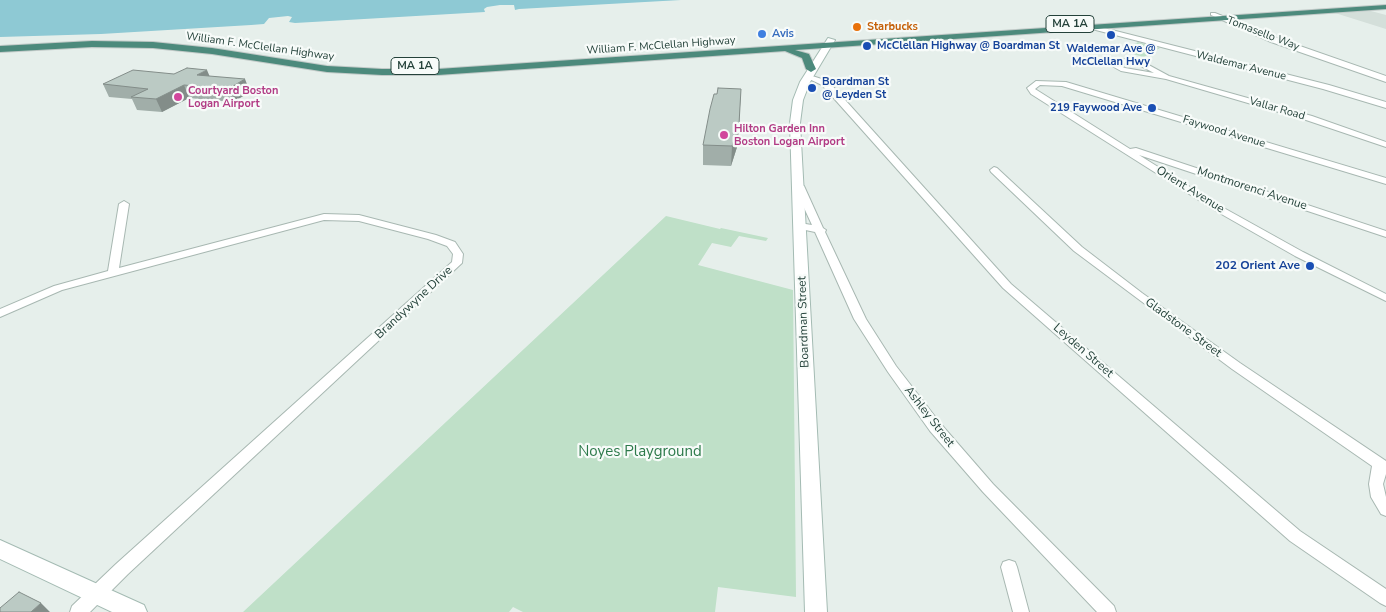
<!DOCTYPE html>
<html>
<head>
<meta charset="utf-8">
<style>
  body { margin:0 }
  canvas { display:block; background:#e6efeb }
</style>
</head>
<body>
<canvas width="1386" height="612"></canvas>
<script>
const ctx = document.querySelector('canvas').getContext('2d');
ctx.lineJoin = 'round';
function fillPath(path, color) { ctx.fillStyle = color; ctx.fill(path, 'evenodd'); }
const poly = rows => new Path2D(rows.map(r => 'M' + r).join(''));
function strokePath(path, color, width, dash) { ctx.strokeStyle = color; ctx.lineWidth = width; ctx.lineCap = dash ? 'butt' : 'round'; ctx.setLineDash(dash || []); ctx.stroke(path); }
function write(font, color, halo, rows, align = 'center') {
  ctx.font = font + ' "Nunito Sans",sans-serif'; ctx.lineWidth = 4.5; ctx.setLineDash([]); ctx.textBaseline = 'middle'; ctx.strokeStyle = halo; ctx.fillStyle = color; for (const [text, x, y, turn = 0] of rows) {
    ctx.save(); ctx.translate(x, y); ctx.rotate((+turn || 0) * Math.PI / 180); ctx.textAlign = isNaN(turn) ? turn : align; if (halo) ctx.strokeText(text, 0, 0); ctx.fillText(text, 0, 0); ctx.restore();
  }
}
const built = poly([
  [1371,11,1386,15,1386,29,1335,13]
]);
const green = poly([
  [1138,42,1160,48,1144,57,1121,51],
  [666,216,720,229,721,228,768,238,766,241,739,236,731,247,712,243,698,265,793,290,796,597,718,587,715,612,523,612,513,607,509,612,243,612]
]);
const water = poly([
  [0,0,681,0,519,9,515,10,514,5,500,5,487,7,484,9,485,12,295,23,289,22,292,17,288,16,269,18,264,24,251,25,101,34,0,37]
]);
const minor = poly([
  [1126,59,1145,63,1169,76,1312,116,1386,142,1386,147,1306,120,1166,79,1121,71,1112,66,1117,60,1126,59],
  [1121,63,1141,66,1154,73,1125,68,1118,65,1121,63],
  [805,75,809,75,828,81,1011,284,1300,531,1386,589,1386,606,1380,603,1290,541,1003,288,822,85,805,77,805,75],
  [1036,81,1066,82,1386,178,1386,184,1062,86,1040,85,1035,89,1130,149,1136,148,1386,231,1386,237,1139,155,1222,207,1303,252,1386,294,1386,301,1295,256,1216,211,1031,94,1027,88,1036,81],
  [994,167,997,168,1082,247,1142,293,1240,363,1386,461,1386,474,1383,484,1386,497,1386,516,1381,514,1371,497,1369,484,1372,466,1232,369,1074,251,991,172,990,170,994,167],
  [799,183,804,186,823,228,826,230,825,232,866,319,896,366,940,423,993,484,1114,606,1116,612,1097,612,983,492,930,431,888,372,854,319,815,232,796,228,794,226,799,223,812,225,794,186,799,183],
  [124,201,129,204,119,268,324,214,359,215,436,235,455,242,463,254,462,263,128,574,90,612,70,612,72,606,116,564,452,262,453,254,447,246,428,239,359,221,324,220,62,290,0,317,0,309,54,286,108,271,119,204,124,201],
  [1009,560,1015,562,1017,567,1029,612,1013,612,1001,567,1003,562,1009,560]
]);
const tertiary = poly([
  [1211,13,1215,13,1277,38,1386,76,1386,82,1271,42,1211,15,1211,13],
  [1092,25,1329,85,1386,102,1386,108,1323,89,1092,29,1092,25]
]);
const secondary = poly([
  [828,38,835,40,810,82,803,100,800,123,827,612,805,612,790,123,793,100,800,82,828,38],
  [0,540,144,605,147,612,112,612,0,559,0,540]
]);
const trunk = poly([
  [1386,5,1386,9,795,50,809,54,816,69,811,72,806,69,802,58,785,51,438,75,382,75,327,72,212,54,153,48,92,47,0,52,0,46,92,41,153,42,212,48,327,66,382,69,438,69,1386,5]
]);
const wall = poly([
  [174,74,250,92,233,102,189,98,162,112,137,110,132,99,109,97,103,84],
  [738,144,731,166,703,165,703,145]
]);
const shadedWall = poly([
  [207,70,212,82,197,75],
  [245,79,250,92,233,102,228,89],
  [184,85,189,98,162,112,156,99],
  [741,89,738,144,731,166,732,146],
  [41,603,50,612,31,612]
]);
const building = poly([
  [187,68,207,70,197,75,245,79,228,89,184,85,156,99,131,97,148,89,103,84,133,70,174,74,187,68],
  [718,88,741,89,739,124,732,146,703,145,710,109,714,94,717,94,718,88],
  [19,592,41,603,31,612,0,612,0,608,19,592]
]);
const markers = [
  [857,27,5,"#e8710a"],
  [762,34,5,"#3f7fe0"],
  [1111,35,5,"#1a4fb4"],
  [867,46,5,"#1a4fb4"],
  [812,88,5,"#1a4fb4"],
  [178,97,5,"#d1479c"],
  [1152,108,5,"#1a4fb4"],
  [724,135,5,"#d1479c"],
  [1310,266,5,"#1a4fb4"]
];
const shields = [
  [1070,24,48],
  [415,66,48]
];
const shieldNames = [
  ["MA 1A",1070,24],
  ["MA 1A",415,66]
];
const farFoodnames = [
  ["Starbucks",867,27]
];
const farShopnames = [
  ["Avis",772,34]
];
const farStreetnames = [
  ["Tomasello Way",1263,34,21],
  ["William F. McClellan Highway",661,46,-4],
  ["William F. McClellan Highway",260,47,8],
  ["Waldemar Avenue",1241,66,14],
  ["Vallar Road",1277,109,16],
  ["Faywood Avenue",1224,132,17]
];
const farTransitnames = [
  ["McClellan Highway @ Boardman St",877,46],
  ["Waldemar Ave @",1111,49,"center"],
  ["McClellan Hwy",1111,62,"center"],
  ["Boardman St",822,82],
  ["@ Leyden St",822,95],
  ["219 Faywood Ave",1142,108,"right"]
];
const farHotelnames = [
  ["Courtyard Boston",188,91],
  ["Logan Airport",188,104],
  ["Hilton Garden Inn",734,129],
  ["Boston Logan Airport",734,142]
];
const streetNames = [
  ["Montmorenci Avenue",1252,189,18],
  ["Orient Avenue",1190,190,32],
  ["Brandywyne Drive",414,303,-43],
  ["Boardman Street",804,322,-92],
  ["Gladstone Street",1183,328,36],
  ["Leyden Street",1083,351,41],
  ["Ashley Street",929,417,52]
];
const transitNames = [
  ["202 Orient Ave",1300,266]
];
const nearParknames = [
  ["Noyes Playground",640,452]
];
fillPath(built, '#d4dfda');
fillPath(green, '#bfe0c8');
fillPath(water, '#8ec9d4');
strokePath(minor, '#a8b8b2', 2);
strokePath(tertiary, '#a8b8b2', 2);
strokePath(secondary, '#a4bbb3', 2);
strokePath(trunk, '#c2cac8', 2);
fillPath(minor, '#fff');
fillPath(tertiary, '#fff');
fillPath(secondary, '#fff');
fillPath(trunk, '#4c8a7c');
fillPath(wall, '#a1aea9');
fillPath(shadedWall, '#838d89');
fillPath(building, '#bbcac4');
strokePath(building, '#838d89', 1);
for (const [x, y, r, color] of markers) { const dot = new Path2D(); dot.arc(x, y, r, 0, 2 * Math.PI); ctx.fillStyle = color; ctx.fill(dot); strokePath(dot, '#f7fbf9', 2); }
for (const [x, y, w] of shields) { const box = new Path2D(); box.roundRect(x - w / 2, y - 8.5, w, 17, 4); ctx.fillStyle = '#f7fbf9'; ctx.fill(box); strokePath(box, '#24423a', 1); }
write('bold 11px', '#24423a', null, shieldNames);
write('bold 11px', '#c56008', '#f7fbf9', farFoodnames, 'left');
write('bold 11px', '#366cbe', '#f7fbf9', farShopnames, 'left');
write('11px', '#24423a', '#f7fbf9', farStreetnames);
write('bold 11px', '#164399', '#f7fbf9', farTransitnames, 'left');
write('bold 11px', '#b23c85', '#f7fbf9', farHotelnames, 'left');
write('12px', '#24423a', '#f7fbf9', streetNames);
write('bold 12px', '#164399', '#f7fbf9', transitNames, 'right');
write('15px', '#2d7a4b', '#f7fbf9', nearParknames);
</script>
</body>
</html>
